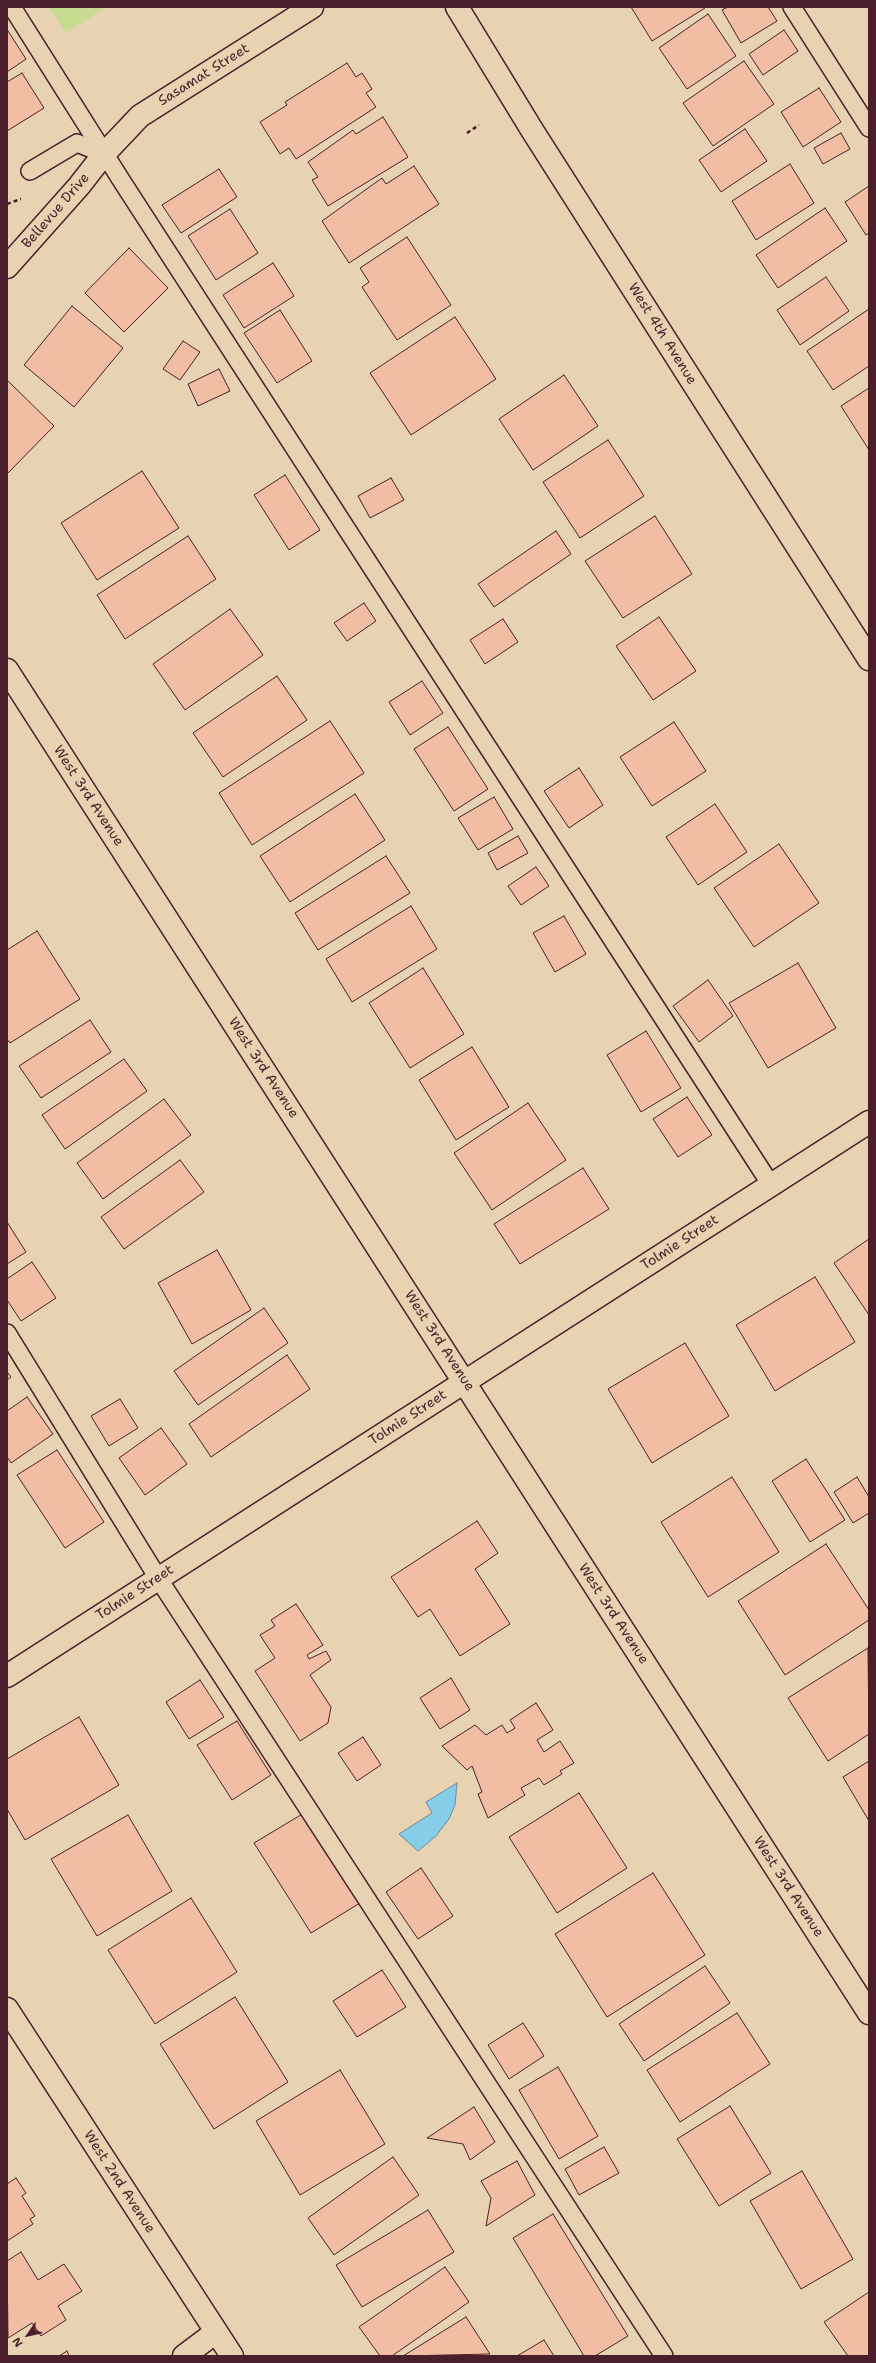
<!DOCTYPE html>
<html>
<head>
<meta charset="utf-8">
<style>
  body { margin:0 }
  #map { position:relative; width:876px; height:2363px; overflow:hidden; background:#e7d3b1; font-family:"Shantell Sans",sans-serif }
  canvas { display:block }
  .frame { position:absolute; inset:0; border:8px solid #4a1f2b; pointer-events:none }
  .north { position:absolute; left:8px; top:2315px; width:40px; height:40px; -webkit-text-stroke:3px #e7d3b1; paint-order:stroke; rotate:236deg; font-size:11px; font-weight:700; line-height:16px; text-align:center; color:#4a1f2b }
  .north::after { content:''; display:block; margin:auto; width:14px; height:18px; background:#4a1f2b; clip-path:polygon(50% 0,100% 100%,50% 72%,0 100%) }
</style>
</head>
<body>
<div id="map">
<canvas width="876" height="2363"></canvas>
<div class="frame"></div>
<div class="north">N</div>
</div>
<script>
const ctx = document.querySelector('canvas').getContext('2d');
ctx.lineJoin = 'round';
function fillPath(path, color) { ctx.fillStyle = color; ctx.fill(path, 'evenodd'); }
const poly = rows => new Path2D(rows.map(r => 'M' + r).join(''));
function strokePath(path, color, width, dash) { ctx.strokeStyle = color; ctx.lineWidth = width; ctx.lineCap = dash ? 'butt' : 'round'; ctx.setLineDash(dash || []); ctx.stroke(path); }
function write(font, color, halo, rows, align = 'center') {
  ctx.font = font + ' "Shantell Sans",sans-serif'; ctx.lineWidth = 3; ctx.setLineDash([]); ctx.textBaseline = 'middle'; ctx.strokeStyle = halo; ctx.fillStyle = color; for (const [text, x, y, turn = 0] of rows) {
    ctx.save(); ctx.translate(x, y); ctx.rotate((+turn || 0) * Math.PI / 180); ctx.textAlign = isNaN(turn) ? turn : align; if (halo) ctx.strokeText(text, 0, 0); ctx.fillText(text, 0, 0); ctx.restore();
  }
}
const green = poly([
  [49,7,106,7,66,33]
]);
const water = poly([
  [457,1783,455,1805,449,1819,436,1836,418,1851,399,1834,432,1813,426,1802,457,1783]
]);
const building = poly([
  [631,7,705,7,705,8,652,41,631,7],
  [728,7,768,7,777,21,741,43,722,10,728,7],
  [708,14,736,56,687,89,659,48,708,14],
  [784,30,798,51,763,75,749,54,784,30],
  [8,31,26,59,7,72,7,32,8,31],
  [744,61,774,104,713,146,683,103,744,61],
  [347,63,356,77,362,73,372,89,366,93,376,107,296,159,289,148,280,154,260,122,287,105,285,102,347,63],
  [22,73,44,108,7,131,7,82,22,73],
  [819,88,841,122,803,147,781,112,819,88],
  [383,117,408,157,328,206,312,180,318,177,308,162,353,130,356,134,383,117],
  [745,129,767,161,721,192,699,160,745,129],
  [841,133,850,149,823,164,814,148,841,133],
  [790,164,814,203,756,240,732,201,790,164],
  [414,166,439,204,349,263,322,221,382,178,386,184,414,166],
  [219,169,237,197,181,233,162,205,219,169],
  [869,186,869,233,866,235,845,202,869,186],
  [825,208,847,241,778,288,756,255,825,208],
  [230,209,258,253,216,280,188,236,230,209],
  [407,237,451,305,397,340,362,287,369,282,360,268,407,237],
  [129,248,168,288,124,332,85,293,129,248],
  [273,263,294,296,244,328,223,295,273,263],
  [826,277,849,311,800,345,777,310,826,277],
  [72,306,123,348,74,407,24,365,72,306],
  [869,309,869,366,833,390,807,351,869,309],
  [280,310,312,361,277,383,244,333,280,310],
  [455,317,496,379,411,435,370,373,455,317],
  [183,341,200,352,180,380,163,369,183,341],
  [219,369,230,391,198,406,188,384,219,369],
  [564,375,598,426,533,470,499,419,564,375],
  [7,380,54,426,7,474,7,380],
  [869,388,869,450,841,406,869,388],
  [608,440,644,496,580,538,543,482,608,440],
  [142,471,179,528,97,580,61,523,142,471],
  [285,475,320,530,289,550,254,495,285,475],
  [391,478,404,500,370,518,358,496,391,478],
  [655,516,692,574,623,618,585,561,655,516],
  [556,531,571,554,494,607,478,584,556,531],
  [188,536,216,579,125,639,97,595,188,536],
  [364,603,376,621,347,641,334,623,364,603],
  [230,609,263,655,185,710,153,664,230,609],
  [659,617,696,671,653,700,616,646,659,617],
  [503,619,518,642,485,664,470,640,503,619],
  [277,676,307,720,223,777,193,733,277,676],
  [422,681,443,713,410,735,389,702,422,681],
  [330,721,364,773,252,845,219,793,330,721],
  [674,722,706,771,652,806,620,757,674,722],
  [448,727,488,789,454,811,414,749,448,727],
  [579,768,603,805,569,828,544,791,579,768],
  [355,794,385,840,290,902,260,856,355,794],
  [494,797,513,829,478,850,458,818,494,797],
  [715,804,747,852,698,885,666,837,715,804],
  [518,836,528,853,497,870,488,853,518,836],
  [779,844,819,903,754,947,714,888,779,844],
  [386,856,410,893,318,950,295,913,386,856],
  [536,867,549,886,521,905,508,886,536,867],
  [411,906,437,949,352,1002,326,959,411,906],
  [564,916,586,954,555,972,533,933,564,916],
  [37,931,80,999,10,1043,7,1039,7,950,37,931],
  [798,963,836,1028,768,1068,729,1003,798,963],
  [423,968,464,1034,410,1068,369,1003,423,968],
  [708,980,733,1016,699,1042,673,1006,708,980],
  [90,1020,111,1052,41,1098,19,1066,90,1020],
  [646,1031,681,1088,641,1112,607,1055,646,1031],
  [472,1047,509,1107,456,1140,419,1080,472,1047],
  [124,1059,147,1091,65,1149,42,1115,124,1059],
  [687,1097,712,1135,678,1157,653,1119,687,1097],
  [164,1099,191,1135,103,1199,77,1163,164,1099],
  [528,1103,566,1160,492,1210,454,1153,528,1103],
  [180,1160,204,1192,124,1249,101,1217,180,1160],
  [583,1168,609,1209,520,1264,494,1224,583,1168],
  [7,1222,26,1252,7,1264,7,1222],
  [869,1239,869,1315,834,1263,869,1239],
  [217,1250,251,1310,192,1344,158,1283,217,1250],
  [32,1262,56,1298,21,1321,7,1300,7,1279,32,1262],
  [815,1277,855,1342,775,1391,736,1325,815,1277],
  [264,1308,288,1343,198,1405,174,1371,264,1308],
  [685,1343,729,1416,652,1463,608,1389,685,1343],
  [287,1355,310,1389,211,1457,189,1424,287,1355],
  [7,1372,11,1377,7,1380,7,1372],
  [27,1397,53,1434,11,1463,7,1457,7,1411,27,1397],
  [120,1399,138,1428,109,1446,91,1416,120,1399],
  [161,1428,187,1464,145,1495,119,1458,161,1428],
  [57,1450,104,1522,65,1548,17,1475,57,1450],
  [806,1459,845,1520,810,1542,772,1481,806,1459],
  [732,1477,779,1552,708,1597,661,1522,732,1477],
  [857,1477,869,1497,869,1513,853,1523,834,1492,857,1477],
  [477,1521,498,1553,475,1569,510,1624,460,1656,430,1609,418,1617,391,1577,477,1521],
  [826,1544,869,1610,869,1620,785,1675,738,1601,826,1544],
  [296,1604,323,1645,307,1655,309,1659,326,1651,331,1660,310,1675,331,1707,328,1723,300,1741,255,1671,275,1658,260,1635,275,1626,271,1620,296,1604],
  [868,1648,869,1734,828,1761,788,1698,868,1648],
  [451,1678,470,1710,440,1729,420,1698,451,1678],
  [200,1680,224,1717,189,1739,166,1702,200,1680],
  [536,1703,553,1730,537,1740,544,1752,560,1741,574,1763,560,1771,562,1774,544,1785,539,1778,521,1788,525,1795,488,1818,478,1794,482,1792,472,1766,467,1770,442,1746,475,1725,486,1735,502,1725,507,1733,515,1728,510,1720,536,1703],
  [79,1717,119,1785,25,1840,7,1809,7,1759,79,1717],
  [237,1721,271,1775,232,1800,197,1745,237,1721],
  [363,1737,381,1765,357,1781,338,1753,363,1737],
  [869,1761,869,1821,843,1777,869,1761],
  [579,1793,627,1868,557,1913,509,1837,579,1793],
  [304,1813,360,1903,311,1933,254,1843,304,1813],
  [128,1815,172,1891,97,1936,51,1859,128,1815],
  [421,1868,453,1916,418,1939,386,1892,421,1868],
  [653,1873,705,1955,607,2017,555,1934,653,1873],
  [191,1898,237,1972,155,2024,108,1950,191,1898],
  [705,1966,730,2003,644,2061,619,2024,705,1966],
  [382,1970,406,2007,357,2037,333,2001,382,1970],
  [235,1997,288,2082,214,2129,160,2044,235,1997],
  [737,2013,770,2064,680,2122,647,2070,737,2013],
  [523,2023,544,2056,509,2079,488,2045,523,2023],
  [558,2067,598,2136,559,2159,519,2090,558,2067],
  [340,2070,385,2144,300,2195,256,2121,340,2070],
  [730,2106,771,2173,719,2206,677,2139,730,2106],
  [474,2107,495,2142,470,2160,463,2144,427,2138,474,2107],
  [604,2147,619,2173,579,2195,565,2169,604,2147],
  [393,2157,419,2195,334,2255,308,2218,393,2157],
  [517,2161,535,2195,486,2226,491,2198,481,2181,517,2161],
  [802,2171,853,2259,801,2289,750,2201,802,2171],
  [16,2178,26,2193,22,2196,35,2216,30,2219,33,2224,7,2241,7,2184,16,2178],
  [428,2210,454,2252,362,2307,336,2265,428,2210],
  [553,2214,628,2336,595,2356,584,2356,513,2238,553,2214],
  [21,2252,38,2280,64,2264,82,2291,58,2306,66,2320,41,2336,32,2323,8,2338,7,2261,21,2252],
  [445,2267,469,2302,392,2356,380,2356,359,2327,445,2267],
  [869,2292,869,2356,848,2356,824,2322,869,2292],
  [466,2317,490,2354,403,2356,466,2317],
  [544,2340,554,2356,517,2356,544,2340],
  [67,2351,69,2356,59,2356,67,2351]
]);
const path = poly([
  [467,133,479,125],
  [7,204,21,199]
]);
const lane = poly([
  [12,7,123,183,771,1185],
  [792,7,869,128],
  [30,171,77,143,104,154],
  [7,1333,158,1578,664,2356]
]);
const street = poly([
  [7,267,79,186,104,154,140,116,312,7],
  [7,670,869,2013],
  [7,1676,869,1122],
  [7,2009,232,2356],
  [184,2356,216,2332]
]);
const secondary = poly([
  [457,7,532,130,869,659]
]);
const streetNames = [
  ["Sasamat Street",204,75,-32],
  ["Bellevue Drive",56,211,-49],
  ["West 4th Avenue",662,334,58],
  ["West 3rd Avenue",88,796,57],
  ["West 3rd Avenue",263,1068,57],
  ["Tolmie Street",680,1243,-33],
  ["West 3rd Avenue",439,1341,57],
  ["Tolmie Street",408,1418,-33],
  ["Tolmie Street",135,1593,-33],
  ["West 3rd Avenue",613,1614,57],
  ["West 3rd Avenue",788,1887,57],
  ["West 2nd Avenue",119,2182,57]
];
fillPath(green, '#c8dc91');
fillPath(water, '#86cee8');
strokePath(water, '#6e889c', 1);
fillPath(building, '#f1bda3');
strokePath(building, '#4a1f2b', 1);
strokePath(lane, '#4a1f2b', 20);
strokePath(street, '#4a1f2b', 25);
strokePath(secondary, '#4a1f2b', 25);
strokePath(path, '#4a1f2b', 2.5, [4, 3]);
strokePath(lane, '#e7d3b1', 17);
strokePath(street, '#e7d3b1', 22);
strokePath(secondary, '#e7d3b1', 22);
write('14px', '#4a1f2b', '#e7d3b1', streetNames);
</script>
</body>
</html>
